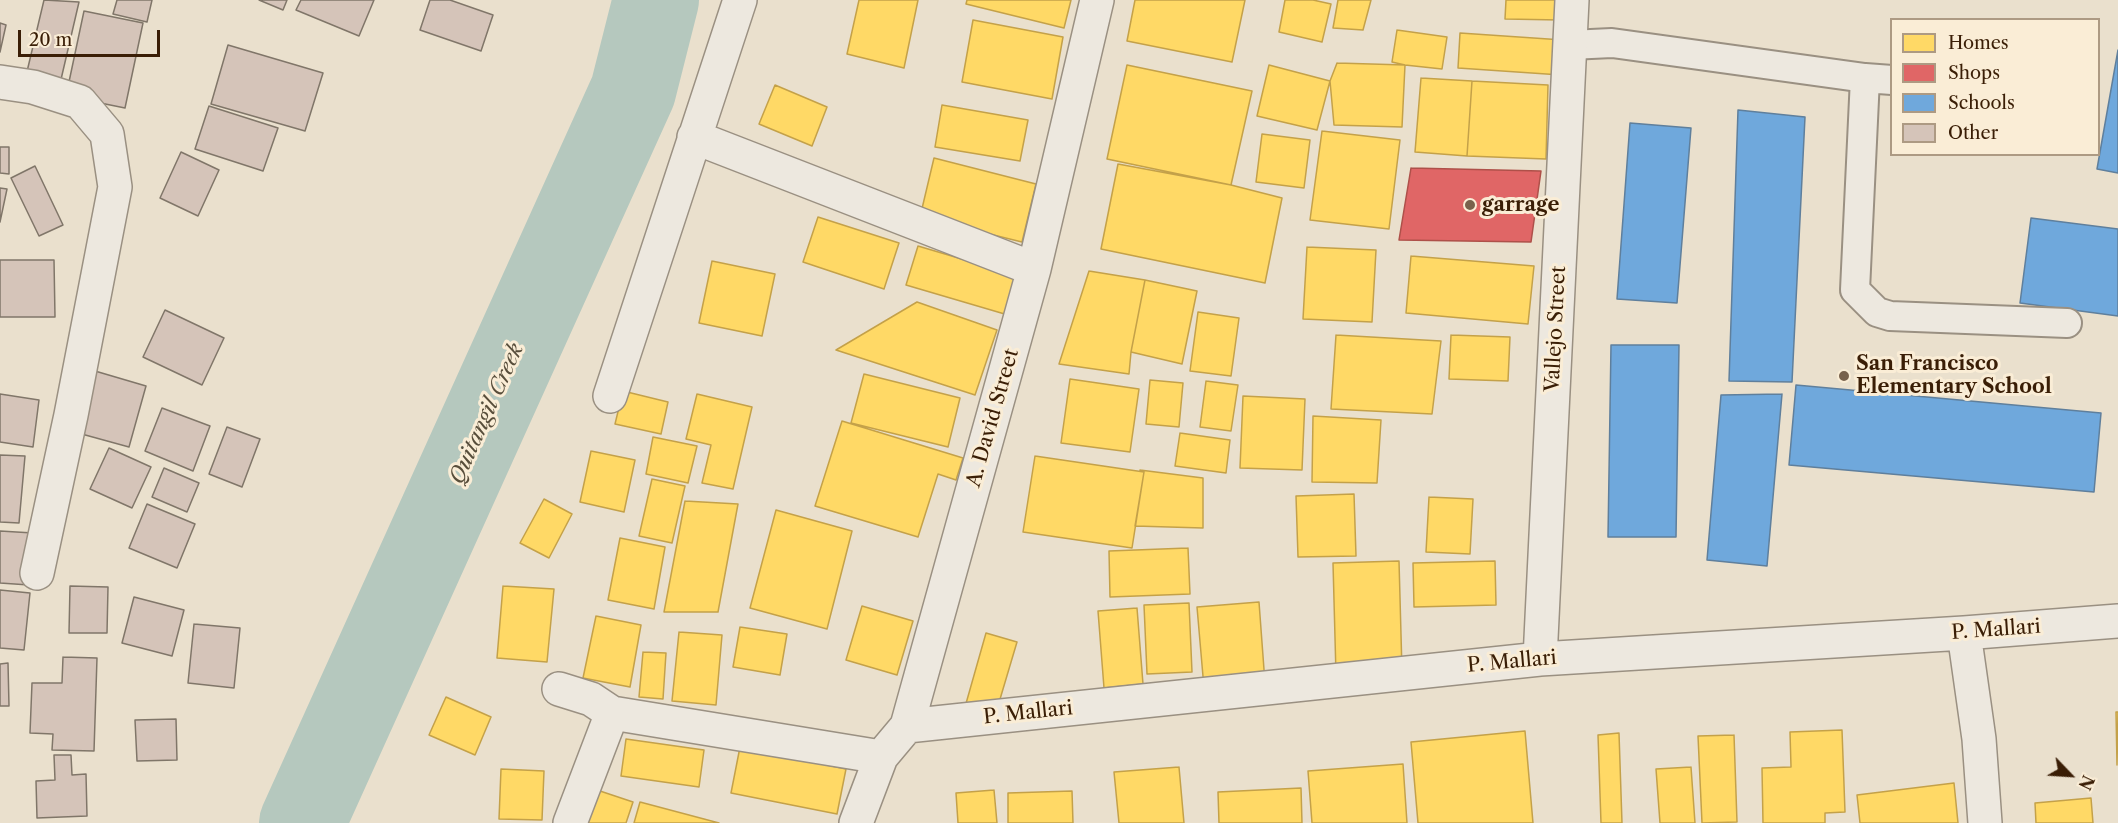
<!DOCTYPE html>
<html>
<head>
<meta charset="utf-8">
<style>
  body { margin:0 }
  #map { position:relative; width:2118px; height:823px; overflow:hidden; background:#eae0cd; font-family:"Libre Caslon Text",serif }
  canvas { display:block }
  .legend { position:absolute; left:1890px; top:18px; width:210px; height:138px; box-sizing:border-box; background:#faedd6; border:2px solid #ad9a83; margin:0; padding:8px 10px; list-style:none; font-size:18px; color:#3a1e06 }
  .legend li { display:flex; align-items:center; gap:12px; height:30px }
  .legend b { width:30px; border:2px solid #ad9a83 }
  .north { position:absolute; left:2040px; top:745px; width:60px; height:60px; -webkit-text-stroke:4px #faedd6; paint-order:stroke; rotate:115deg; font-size:16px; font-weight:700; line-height:24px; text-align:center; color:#3a1e06 }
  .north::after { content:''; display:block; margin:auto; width:21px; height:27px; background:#3a1e06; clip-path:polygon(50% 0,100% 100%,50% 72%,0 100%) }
  .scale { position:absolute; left:18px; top:30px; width:142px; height:27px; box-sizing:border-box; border:3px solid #3a1e06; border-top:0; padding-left:8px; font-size:18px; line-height:21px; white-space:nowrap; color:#3a1e06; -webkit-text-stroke:4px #faedd6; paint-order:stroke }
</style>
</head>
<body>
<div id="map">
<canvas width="2118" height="823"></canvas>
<ul class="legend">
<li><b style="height:16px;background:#ffd966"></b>Homes</li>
<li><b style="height:16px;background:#e06666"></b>Shops</li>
<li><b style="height:16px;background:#6fa8dc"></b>Schools</li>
<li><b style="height:16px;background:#d5c4b9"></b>Other</li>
</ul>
<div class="north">N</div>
<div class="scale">20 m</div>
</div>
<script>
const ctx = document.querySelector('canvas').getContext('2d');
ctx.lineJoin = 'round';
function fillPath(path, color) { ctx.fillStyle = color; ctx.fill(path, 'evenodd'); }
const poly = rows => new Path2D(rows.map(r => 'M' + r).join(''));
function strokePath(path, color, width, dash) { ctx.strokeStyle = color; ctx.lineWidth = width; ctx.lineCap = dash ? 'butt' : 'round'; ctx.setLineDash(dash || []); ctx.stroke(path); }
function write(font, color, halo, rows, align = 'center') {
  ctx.font = font + ' "Libre Caslon Text",serif'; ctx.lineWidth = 6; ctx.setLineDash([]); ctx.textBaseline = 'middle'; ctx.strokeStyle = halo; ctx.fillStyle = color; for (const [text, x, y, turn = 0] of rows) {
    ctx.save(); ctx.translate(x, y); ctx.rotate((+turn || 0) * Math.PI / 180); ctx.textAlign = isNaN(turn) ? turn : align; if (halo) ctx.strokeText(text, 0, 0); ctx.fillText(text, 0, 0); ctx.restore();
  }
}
const homes = poly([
  [859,0,918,0,904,68,847,54,859,0],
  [967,0,1071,0,1064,28,966,4,967,0],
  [1135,0,1245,0,1232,62,1127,41,1135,0],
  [1285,0,1313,0,1331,4,1322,42,1279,32,1285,0],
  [1338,0,1371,0,1363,30,1333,28,1338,0],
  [1506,0,1560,0,1560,20,1505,19,1506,0],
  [973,20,1063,37,1052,99,962,82,973,20],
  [1397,30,1447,37,1442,69,1405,65,1392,62,1397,30],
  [1460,33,1563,40,1561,75,1458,68,1460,33],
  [1337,63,1405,65,1402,127,1334,125,1330,81,1337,63],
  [1127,65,1252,91,1231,185,1107,159,1127,65],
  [1269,65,1330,81,1317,130,1257,116,1269,65],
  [1421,78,1472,81,1467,156,1415,152,1421,78],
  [1472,81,1548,85,1546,159,1467,156,1472,81],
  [775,85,827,107,812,146,759,124,775,85],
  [942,105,1028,120,1020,161,935,147,942,105],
  [1322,131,1400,140,1389,229,1310,220,1322,131],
  [1262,134,1310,140,1304,188,1256,182,1262,134],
  [934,158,1036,184,1022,242,920,217,934,158],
  [1118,164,1231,185,1282,198,1265,283,1101,249,1118,164],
  [818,217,899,243,884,289,803,262,818,217],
  [918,246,1019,276,1008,315,906,285,918,246],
  [1307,247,1376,250,1372,322,1303,319,1307,247],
  [1411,256,1534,266,1528,324,1406,313,1411,256],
  [712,261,775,274,762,336,699,323,712,261],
  [1089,271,1145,280,1131,352,1129,374,1059,364,1089,271],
  [1145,280,1197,291,1182,364,1131,352,1145,280],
  [917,302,997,330,975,395,836,350,917,302],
  [1198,312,1239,318,1231,376,1190,371,1198,312],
  [1336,335,1441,341,1432,414,1331,409,1336,335],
  [1451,335,1510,337,1508,381,1449,379,1451,335],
  [864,374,960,398,948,447,851,423,864,374],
  [1070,379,1139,389,1130,452,1061,443,1070,379],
  [1150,380,1183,383,1179,427,1146,424,1150,380],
  [1206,381,1238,385,1231,431,1200,427,1206,381],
  [623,391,668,402,661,434,615,424,623,391],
  [697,394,752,407,733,489,702,483,711,445,686,439,697,394],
  [1243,396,1305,399,1302,470,1240,468,1243,396],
  [1313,416,1381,420,1377,483,1312,482,1313,416],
  [842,421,963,458,956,480,938,474,918,537,815,506,842,421],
  [1180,433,1230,440,1226,473,1175,466,1180,433],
  [653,437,697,446,688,483,646,474,653,437],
  [591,451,635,460,624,512,580,502,591,451],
  [1035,456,1144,472,1132,548,1023,532,1035,456],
  [1140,470,1203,478,1203,528,1135,526,1144,472,1140,470],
  [652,479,685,486,672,543,639,536,652,479],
  [1354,494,1356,556,1298,557,1296,496,1354,494],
  [1429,497,1473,499,1470,554,1426,552,1429,497],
  [544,499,572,514,549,558,520,543,544,499],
  [685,501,738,504,718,612,664,612,685,501],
  [776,510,852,531,827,629,750,608,776,510],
  [620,538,665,547,654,609,608,600,620,538],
  [1188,548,1190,594,1110,597,1109,551,1188,548],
  [1399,561,1402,671,1336,675,1333,563,1399,561],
  [1495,561,1496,605,1414,607,1413,563,1495,561],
  [503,586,554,589,547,662,497,658,503,586],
  [1259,602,1265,683,1204,688,1197,607,1259,602],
  [1189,603,1192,672,1147,674,1144,605,1189,603],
  [862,606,913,621,897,675,846,660,862,606],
  [1137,608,1143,684,1104,688,1098,611,1137,608],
  [596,616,641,625,630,687,583,678,596,616],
  [740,627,787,634,780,675,733,667,740,627],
  [679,632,722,635,716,705,672,701,679,632],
  [986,633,1017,642,995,716,965,707,986,633],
  [643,652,666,653,663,699,639,697,643,652],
  [446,697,491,717,475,755,429,735,446,697],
  [2116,712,2118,712,2117,765,2116,712],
  [1842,730,1845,812,1825,813,1825,823,1763,823,1762,768,1791,767,1790,732,1842,730],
  [1525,731,1533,823,1418,823,1411,742,1525,731],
  [1619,733,1622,823,1601,823,1598,735,1619,733],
  [1734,735,1737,822,1702,823,1698,736,1734,735],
  [626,739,704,750,699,787,621,776,626,739],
  [740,747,846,769,837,814,731,793,740,747],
  [1403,764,1407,823,1312,823,1308,771,1403,764],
  [1179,767,1184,823,1119,823,1114,772,1179,767],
  [1691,767,1695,823,1660,823,1656,769,1691,767],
  [501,769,544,771,542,820,499,819,501,769],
  [1954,783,1958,823,1860,823,1857,795,1954,783],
  [1301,788,1302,823,1219,823,1218,792,1301,788],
  [594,789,633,802,626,823,583,823,594,789],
  [994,790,997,823,958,823,956,793,994,790],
  [1072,791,1073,823,1008,823,1008,793,1072,791],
  [2091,798,2093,823,2036,823,2035,803,2091,798],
  [640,802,719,823,634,823,640,802]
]);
const shops = poly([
  [1411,168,1541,171,1531,242,1399,240,1411,168]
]);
const schools = poly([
  [2118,50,2118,173,2097,169,2118,50],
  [1738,110,1805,117,1792,382,1729,381,1738,110],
  [1630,123,1691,128,1677,303,1617,299,1630,123],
  [2031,218,2118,229,2118,316,2020,303,2031,218],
  [1611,345,1679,345,1676,537,1608,537,1611,345],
  [1796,385,2101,413,2094,492,1789,465,1796,385],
  [1782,394,1767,566,1707,560,1721,395,1782,394]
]);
const river = poly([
  [302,823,633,91,656,0]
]);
const building = poly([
  [44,0,79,2,59,88,25,80,44,0],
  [117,0,152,0,147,22,113,14,117,0],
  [259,0,287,0,283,10,259,0],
  [301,0,374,0,359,36,296,10,301,0],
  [430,0,450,0,493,15,481,51,420,30,430,0],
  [84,11,143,23,125,108,66,96,84,11],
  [0,23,6,25,0,52,0,23],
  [228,45,323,73,305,131,211,104,228,45],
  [209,106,278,128,263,171,195,149,209,106],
  [0,147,9,147,9,174,0,173,0,147],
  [181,152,219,170,198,216,160,198,181,152],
  [35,166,63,225,39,236,11,178,35,166],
  [0,188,7,189,0,222,0,188],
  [0,260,54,260,55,317,0,317,0,260],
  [165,310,224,338,202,385,143,357,165,310],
  [95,371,146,386,129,447,78,433,95,371],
  [0,394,39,400,33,447,0,442,0,394],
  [162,408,210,426,193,471,145,451,162,408],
  [227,427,260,439,242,487,209,474,227,427],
  [109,448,151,467,132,508,90,489,109,448],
  [0,455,25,456,19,523,0,522,0,455],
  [164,468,199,483,187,512,152,497,164,468],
  [147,504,195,524,177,568,129,548,147,504],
  [0,531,33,533,29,585,0,583,0,531],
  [70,586,108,587,107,633,69,633,70,586],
  [0,590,30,593,24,650,0,648,0,590],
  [134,597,184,610,172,656,122,643,134,597],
  [194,624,240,628,234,688,188,683,194,624],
  [63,657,97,658,94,751,52,750,53,734,30,733,32,683,62,683,63,657],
  [8,663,9,706,0,706,0,664,8,663],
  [176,719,177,760,137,761,135,720,176,719],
  [54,755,71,755,72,775,86,774,87,816,37,818,36,781,55,780,54,755]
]);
const lane = poly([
  [1570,45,1612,43,1865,78,1892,80],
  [1865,78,1855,290,1877,312,1890,316,2067,323]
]);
const street = poly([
  [0,82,33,87,80,102,107,134,115,187,71,415,37,573],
  [694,137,1034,269],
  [610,396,740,0],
  [1964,633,1979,739,1985,823],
  [1540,659,1572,0],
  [559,689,591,699,612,713,881,757],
  [907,726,1540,659,1964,633,2118,621],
  [570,823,612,713],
  [856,823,881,757,907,726,1034,269,1097,0]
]);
const markers = [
  [1470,205,6,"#78624c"],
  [1844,376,6,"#78624c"]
];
const poiNames = [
  ["garrage",1482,205],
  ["San Francisco",1856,364],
  ["Elementary School",1856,387]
];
const streetNames = [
  ["Vallejo Street",1556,329,-87],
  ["A. David Street",993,418,-74],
  ["P. Mallari",1996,630,-4],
  ["P. Mallari",1512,662,-5],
  ["P. Mallari",1028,713,-6]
];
const waterNames = [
  ["Quitangil Creek",487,414,-66]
];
fillPath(homes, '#ffd966');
strokePath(homes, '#c4a149', 1.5);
fillPath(shops, '#e06666');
strokePath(shops, '#ae5049', 1.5);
fillPath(schools, '#6fa8dc');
strokePath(schools, '#5f7f9c', 1.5);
strokePath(river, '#b5c8be', 86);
fillPath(building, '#d5c4b9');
strokePath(building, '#807669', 1.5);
strokePath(lane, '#9a9082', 32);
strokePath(street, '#9a9082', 36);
strokePath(lane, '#ede8df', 28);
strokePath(street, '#ede8df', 33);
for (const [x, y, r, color] of markers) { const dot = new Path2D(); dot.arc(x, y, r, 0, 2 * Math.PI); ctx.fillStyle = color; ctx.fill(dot); strokePath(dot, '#faedd6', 2); }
write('bold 20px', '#3a1e06', '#faedd6', poiNames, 'left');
write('20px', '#3a1e06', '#faedd6', streetNames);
write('italic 21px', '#584e3b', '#faedd6', waterNames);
</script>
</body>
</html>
